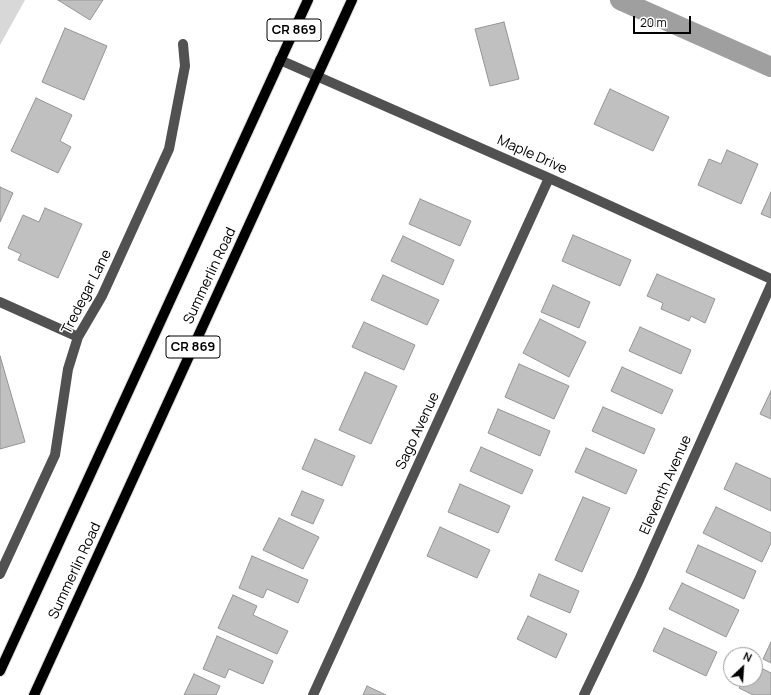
<!DOCTYPE html>
<html>
<head>
<meta charset="utf-8">
<style>
  body { margin:0 }
  #map { position:relative; width:771px; height:695px; overflow:hidden; background:#fff; font-family:Manrope,sans-serif }
  canvas { display:block }
  .north { position:absolute; left:723px; top:647px; width:40px; height:40px; box-sizing:border-box; background:#fff; border:1px solid #999; border-radius:50%; rotate:25deg; font-size:11px; font-weight:700; line-height:16px; text-align:center; color:#000 }
  .north::after { content:''; display:block; margin:auto; width:14px; height:18px; background:#000; clip-path:polygon(50% 0,100% 100%,50% 72%,0 100%) }
  .scale { position:absolute; left:633px; top:16px; width:58px; height:18px; box-sizing:border-box; border:2px solid #000; border-top:0; padding-left:5px; font-size:12px; line-height:14px; white-space:nowrap; color:#000; -webkit-text-stroke:3px #fff; paint-order:stroke }
</style>
</head>
<body>
<div id="map">
<canvas width="771" height="695"></canvas>
<div class="north">N</div>
<div class="scale">20 m</div>
</div>
<script>
const ctx = document.querySelector('canvas').getContext('2d');
ctx.lineJoin = 'round';
function fillPath(path, color) { ctx.fillStyle = color; ctx.fill(path, 'evenodd'); }
const poly = rows => new Path2D(rows.map(r => 'M' + r).join(''));
function strokePath(path, color, width, dash) { ctx.strokeStyle = color; ctx.lineWidth = width; ctx.lineCap = dash ? 'butt' : 'round'; ctx.setLineDash(dash || []); ctx.stroke(path); }
function write(font, color, halo, rows, align = 'center') {
  ctx.font = font + ' Manrope,sans-serif'; ctx.lineWidth = 3; ctx.setLineDash([]); ctx.textBaseline = 'middle'; ctx.strokeStyle = halo; ctx.fillStyle = color; for (const [text, x, y, turn = 0] of rows) {
    ctx.save(); ctx.translate(x, y); ctx.rotate((+turn || 0) * Math.PI / 180); ctx.textAlign = isNaN(turn) ? turn : align; if (halo) ctx.strokeText(text, 0, 0); ctx.fillText(text, 0, 0); ctx.restore();
  }
}
const green = poly([
  [0,0,25,0,0,45]
]);
const canal = poly([
  [620,0,771,67]
]);
const building = poly([
  [58,0,103,0,90,20,58,0],
  [504,22,519,79,490,86,475,29,504,22],
  [65,28,107,46,84,100,42,82,65,28],
  [610,89,669,117,653,151,594,124,610,89],
  [36,98,72,115,60,141,71,147,58,173,11,151,36,98],
  [727,150,758,164,741,204,698,185,709,159,721,164,727,150],
  [0,187,13,193,0,222,0,187],
  [771,192,771,218,761,214,771,192],
  [420,199,471,221,460,246,409,224,420,199],
  [45,208,82,224,58,278,18,260,21,254,8,248,23,215,39,222,45,208],
  [573,235,631,260,620,286,562,261,573,235],
  [403,236,454,260,443,285,391,261,403,236],
  [657,274,715,299,705,323,691,316,689,321,661,309,663,303,647,296,657,274],
  [383,275,439,300,427,325,371,300,383,275],
  [553,285,590,302,579,328,541,312,553,285],
  [540,319,586,342,569,377,523,353,540,319],
  [364,322,415,345,404,370,352,347,364,322],
  [640,327,691,350,681,374,629,351,640,327],
  [0,356,25,442,0,449,0,356],
  [519,364,569,386,554,419,505,397,519,364],
  [622,367,673,390,662,414,611,391,622,367],
  [365,372,397,386,371,444,339,430,365,372],
  [771,391,771,419,760,414,771,391],
  [603,407,655,429,644,454,592,431,603,407],
  [498,409,550,431,540,456,488,433,498,409],
  [315,439,355,456,342,486,302,469,315,439],
  [481,447,533,470,522,494,470,471,481,447],
  [586,448,637,470,626,494,575,472,586,448],
  [736,463,771,479,771,511,724,489,736,463],
  [460,484,510,506,498,533,448,512,460,484],
  [302,491,324,500,313,524,291,515,302,491],
  [583,497,610,508,582,572,555,560,583,497],
  [716,507,771,533,771,543,762,562,703,533,716,507],
  [279,518,319,537,303,569,263,550,279,518],
  [440,527,490,550,477,578,427,556,440,527],
  [698,545,756,571,744,599,686,572,698,545],
  [252,556,308,580,298,603,267,589,263,598,239,588,252,556],
  [539,574,579,591,570,613,530,596,539,574],
  [682,583,739,610,726,637,669,609,682,583],
  [233,595,257,606,253,615,288,631,277,654,218,628,233,595],
  [528,616,567,634,556,658,517,639,528,616],
  [664,628,717,652,706,676,653,651,664,628],
  [217,636,273,661,263,684,229,669,225,678,203,669,217,636],
  [771,642,771,663,763,659,771,642],
  [755,665,771,673,771,695,753,695,739,688,744,679,755,679,755,665],
  [194,674,220,686,216,695,184,695,194,674],
  [367,686,386,695,363,695,367,686]
]);
const minor = poly([
  [280,60,549,178,771,279],
  [0,302,78,337],
  [0,574,55,455,68,369,78,337,102,296,169,149,185,66,183,44],
  [313,695,549,178],
  [584,695,639,580,771,285]
]);
const major = poly([
  [0,671,308,0],
  [34,695,352,0]
]);
const shields = [
  [294,30,54],
  [193,347,54]
];
const shieldNames = [
  ["CR 869",294,30],
  ["CR 869",193,347]
];
const streetNames = [
  ["Maple Drive",532,155,24],
  ["Summerlin Road",210,276,-65],
  ["Tredegar Lane",87,292,-63],
  ["Sago Avenue",418,431,-65],
  ["Eleventh Avenue",666,485,-66],
  ["Summerlin Road",75,571,-65]
];
fillPath(green, '#d8d8d8');
strokePath(canal, '#9f9f9f', 20);
fillPath(building, '#c0c0c0');
strokePath(building, '#959595', 1);
strokePath(major, '#dbdbdb', 12);
strokePath(minor, '#515151', 10);
strokePath(major, '#000', 10);
for (const [x, y, w] of shields) { const box = new Path2D(); box.roundRect(x - w / 2, y - 11, w, 22, 3); ctx.fillStyle = '#fff'; ctx.fill(box); strokePath(box, '#000', 1); }
write('bold 13px', '#000', null, shieldNames);
write('14px', '#000', '#fff', streetNames);
</script>
</body>
</html>
